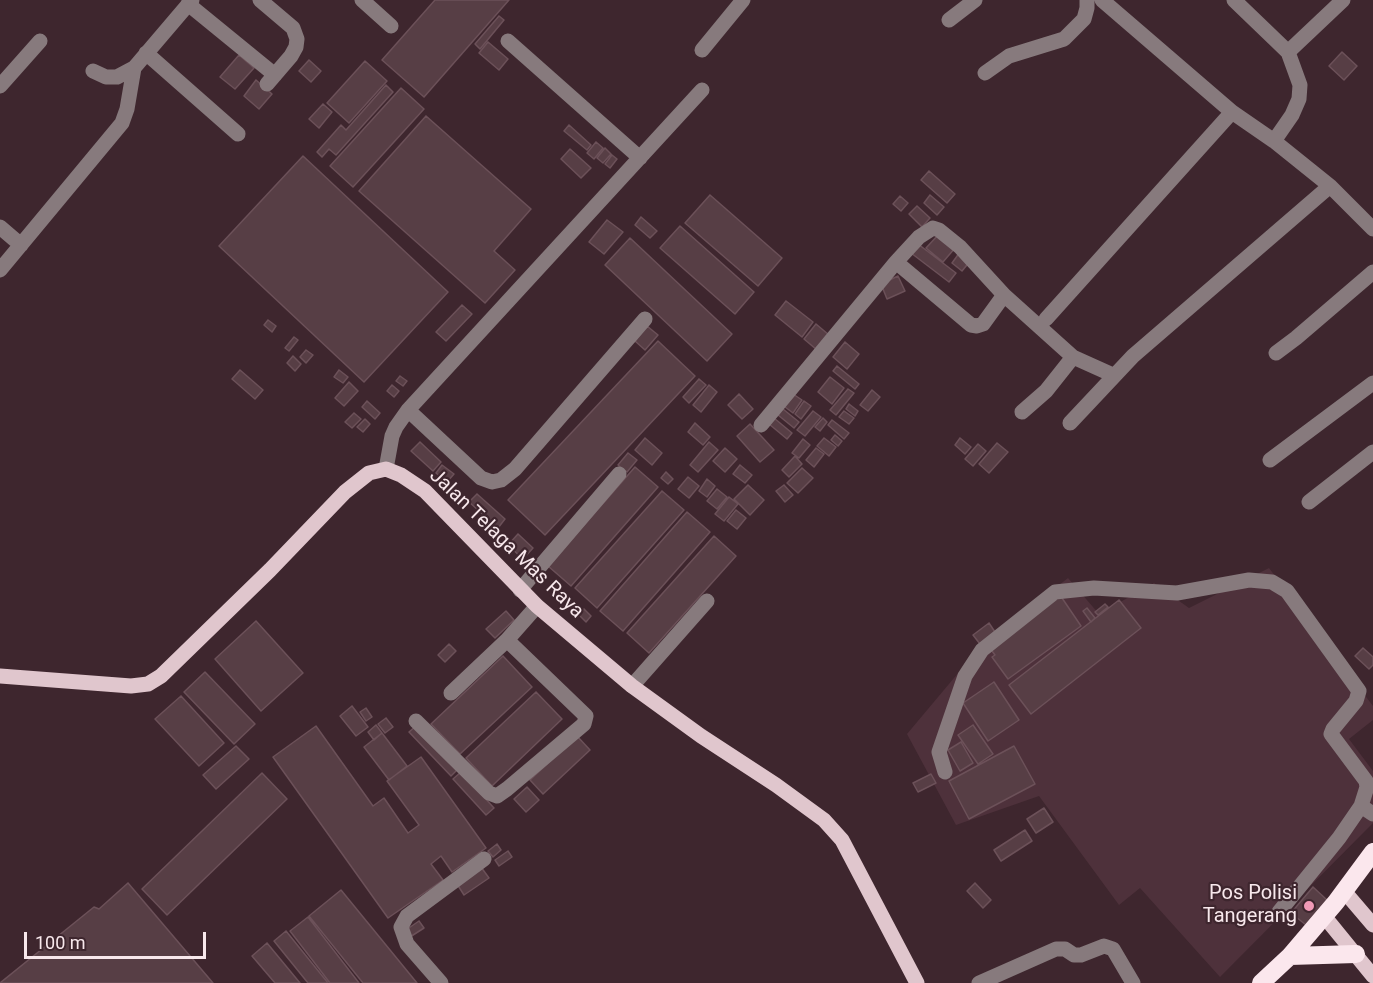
<!DOCTYPE html>
<html>
<head>
<meta charset="utf-8">
<style>
  body { margin:0 }
  #map { position:relative; width:1373px; height:983px; overflow:hidden; background:#3e262e; font-family:Roboto,sans-serif }
  canvas { display:block }
  .scale { position:absolute; left:24px; top:932px; width:182px; height:27px; box-sizing:border-box; border:3px solid #f8e8ec; border-top:0; padding-left:8px; font-size:18px; line-height:21px; white-space:nowrap; color:#f8e8ec; -webkit-text-stroke:4px #3e262e; paint-order:stroke }
</style>
</head>
<body>
<div id="map">
<canvas width="1373" height="983"></canvas>
<div class="scale">100 m</div>
</div>
<script>
const ctx = document.querySelector('canvas').getContext('2d');
ctx.lineJoin = 'round';
function fillPath(path, color) { ctx.fillStyle = color; ctx.fill(path, 'evenodd'); }
const poly = rows => new Path2D(rows.map(r => 'M' + r).join(''));
function strokePath(path, color, width, dash) { ctx.strokeStyle = color; ctx.lineWidth = width; ctx.lineCap = dash ? 'butt' : 'round'; ctx.setLineDash(dash || []); ctx.stroke(path); }
function write(font, color, halo, rows, align = 'center') {
  ctx.font = font + ' Roboto,sans-serif'; ctx.lineWidth = 4.5; ctx.setLineDash([]); ctx.textBaseline = 'middle'; ctx.strokeStyle = halo; ctx.fillStyle = color; for (const [text, x, y, turn = 0] of rows) {
    ctx.save(); ctx.translate(x, y); ctx.rotate((+turn || 0) * Math.PI / 180); ctx.textAlign = isNaN(turn) ? turn : align; if (halo) ctx.strokeText(text, 0, 0); ctx.fillText(text, 0, 0); ctx.restore();
  }
}
const built = poly([
  [1269,568,1373,706,1373,720,1349,739,1373,771,1373,823,1220,977,1140,888,1119,905,1039,796,956,825,907,734,980,647,1068,578,1099,614,1154,583,1189,608]
]);
const building = poly([
  [435,0,509,0,424,97,382,60,435,0],
  [499,16,504,20,480,49,475,44,499,16],
  [488,42,508,59,499,70,479,53,488,42],
  [1342,52,1357,66,1344,80,1329,66,1342,52],
  [239,55,254,68,235,89,220,77,239,55],
  [309,60,321,71,311,82,299,71,309,60],
  [365,61,387,81,349,123,327,103,365,61],
  [256,80,272,94,259,109,244,96,256,80],
  [386,85,393,92,336,155,329,149,322,157,317,152,341,125,346,130,386,85],
  [401,88,424,109,353,187,330,166,401,88],
  [323,104,332,112,319,128,309,119,323,104],
  [426,116,531,209,494,251,515,270,485,303,359,191,426,116],
  [569,125,591,145,587,150,564,131,569,125],
  [596,142,603,148,594,159,587,153,596,142],
  [605,148,611,154,603,163,597,158,605,148],
  [570,149,591,168,581,178,561,159,570,149],
  [612,155,617,159,610,168,605,164,612,155],
  [303,156,448,292,364,382,219,246,303,156],
  [929,171,955,194,947,203,921,180,929,171],
  [710,195,782,258,758,286,685,223,710,195],
  [930,195,944,207,937,215,924,203,930,195],
  [900,196,908,203,901,211,893,204,900,196],
  [917,206,930,218,922,227,909,214,917,206],
  [641,217,657,231,650,238,635,225,641,217],
  [607,220,623,232,604,254,589,242,607,220],
  [680,226,754,292,735,314,660,248,680,226],
  [939,234,955,248,943,262,926,248,939,234],
  [630,238,732,334,707,361,605,265,630,238],
  [918,244,956,273,949,282,911,253,918,244],
  [960,252,971,260,962,271,952,263,960,252],
  [898,276,905,291,887,299,881,284,898,276],
  [786,301,813,322,802,337,775,315,786,301],
  [462,305,472,314,446,341,436,332,462,305],
  [268,320,276,326,272,332,264,325,268,320],
  [816,324,829,335,817,350,804,339,816,324],
  [647,326,658,335,645,350,635,341,647,326],
  [294,337,298,340,289,351,285,348,294,337],
  [658,341,695,376,545,535,508,500,658,341],
  [845,342,859,354,847,369,833,357,845,342],
  [306,350,313,355,306,363,300,357,306,350],
  [293,356,301,364,295,371,287,363,293,356],
  [837,366,859,384,855,389,833,371,837,366],
  [240,370,263,390,255,399,232,379,240,370],
  [339,370,348,377,343,383,334,377,339,370],
  [400,376,407,381,403,386,396,381,400,376],
  [830,377,844,388,832,404,818,392,830,377],
  [699,379,706,385,689,403,683,397,699,379],
  [349,382,358,391,344,406,335,398,349,382],
  [392,385,399,391,394,397,387,391,392,385],
  [709,385,717,392,701,412,693,405,709,385],
  [848,389,854,393,836,415,830,410,848,389],
  [872,390,880,397,868,411,860,405,872,390],
  [790,392,802,400,793,413,781,404,790,392],
  [739,394,753,409,742,419,728,405,739,394],
  [367,401,380,413,375,419,362,407,367,401],
  [804,401,811,406,801,419,795,414,804,401],
  [849,404,858,411,855,416,846,409,849,404],
  [783,409,799,422,794,428,778,415,783,409],
  [813,411,821,417,805,436,797,430,813,411],
  [844,411,854,418,849,424,839,417,844,411],
  [354,413,361,419,352,428,345,422,354,413],
  [774,418,792,433,787,439,769,424,774,418],
  [823,418,827,422,820,431,815,427,823,418],
  [365,419,370,424,363,432,357,427,365,419],
  [832,420,849,433,844,439,828,425,832,420],
  [695,423,710,437,703,445,688,432,695,423],
  [750,424,774,450,760,462,737,436,750,424],
  [835,435,842,441,838,446,831,440,835,435],
  [645,438,662,453,652,465,635,450,645,438],
  [824,438,836,447,829,456,817,446,824,438],
  [960,438,971,447,965,454,955,445,960,438],
  [803,439,810,445,799,458,792,453,803,439],
  [420,442,441,462,433,471,411,451,420,442],
  [709,442,718,450,698,472,690,465,709,442],
  [997,443,1008,452,989,473,979,464,997,443],
  [978,444,986,451,973,466,965,459,978,444],
  [725,448,737,459,725,472,713,461,725,448],
  [816,448,824,454,814,467,806,460,816,448],
  [628,453,637,460,627,472,618,465,628,453],
  [795,456,802,464,789,477,782,470,795,456],
  [442,465,454,474,447,482,436,473,442,465],
  [740,465,752,475,745,483,733,474,740,465],
  [635,467,658,487,571,586,548,566,635,467],
  [802,468,813,478,798,493,787,483,802,468],
  [666,472,673,479,668,484,661,478,666,472],
  [688,477,699,486,689,498,678,489,688,477],
  [707,479,715,486,707,497,699,491,707,479],
  [748,485,764,500,750,515,734,499,748,485],
  [784,485,793,495,785,502,776,491,784,485],
  [717,489,727,497,717,509,707,501,717,489],
  [662,491,684,510,597,608,575,588,662,491],
  [477,494,505,519,498,528,469,502,477,494],
  [729,497,738,504,724,521,715,514,729,497],
  [736,510,746,518,737,529,727,521,736,510],
  [687,512,710,532,623,631,600,611,687,512],
  [518,534,533,548,523,559,508,545,518,534],
  [714,536,736,556,649,653,627,633,714,536],
  [1060,595,1081,626,1008,679,992,657,995,655,989,647,1060,595],
  [1119,600,1141,628,1031,714,1009,685,1119,600],
  [1105,604,1108,607,1098,615,1095,612,1105,604],
  [1087,608,1095,618,1091,622,1083,611,1087,608],
  [584,609,591,616,586,622,579,615,584,609],
  [506,611,514,620,495,638,486,629,506,611],
  [256,621,303,673,261,711,215,659,256,621],
  [989,623,995,632,980,644,973,635,989,623],
  [449,644,456,651,445,662,438,655,449,644],
  [1363,648,1373,657,1373,665,1369,669,1355,656,1363,648],
  [503,656,532,687,460,754,431,724,503,656],
  [205,672,255,724,234,744,184,692,205,672],
  [994,682,1019,720,988,741,963,703,994,682],
  [536,692,562,719,492,786,466,758,536,692],
  [181,696,224,743,199,766,155,719,181,696],
  [352,706,368,727,356,736,340,716,352,706],
  [366,708,372,717,366,721,360,712,366,708],
  [386,718,393,727,385,733,378,724,386,718],
  [376,725,382,733,374,740,368,732,376,725],
  [417,725,458,769,451,776,409,732,417,725],
  [973,725,993,754,978,764,958,735,973,725],
  [316,726,373,806,384,798,408,833,419,825,387,781,421,757,486,848,452,872,441,856,431,864,443,880,388,918,273,757,316,726],
  [382,733,407,766,389,780,364,747,382,733],
  [577,736,590,750,543,794,530,780,577,736],
  [961,742,973,763,960,771,948,750,961,742],
  [236,746,249,759,216,789,203,775,236,746],
  [1014,746,1035,784,969,819,949,781,1014,746],
  [461,772,494,808,486,815,453,779,461,772],
  [262,773,287,799,167,915,142,889,262,773],
  [931,774,936,783,918,792,913,783,931,774],
  [527,787,539,800,526,812,514,799,527,787],
  [1044,808,1053,822,1036,833,1027,819,1044,808],
  [1025,830,1032,841,1001,861,994,850,1025,830],
  [497,844,501,850,493,857,488,851,497,844],
  [508,851,512,857,499,866,495,860,508,851],
  [481,867,489,878,464,895,457,884,481,867],
  [128,883,213,983,0,983,94,907,99,909,128,883],
  [975,883,991,900,983,908,967,891,975,883],
  [1313,887,1327,900,1306,925,1291,913,1313,887],
  [341,890,417,983,363,983,309,916,341,890],
  [308,917,359,983,330,983,290,931,308,917],
  [419,921,424,928,410,937,406,930,419,921],
  [286,931,328,983,308,983,274,941,286,931],
  [267,943,300,983,275,983,252,956,267,943]
]);
const minor = poly([
  [260,0,293,28,297,39,296,47,291,56,267,84],
  [362,0,391,26],
  [1102,0,1232,112,1274,141,1330,186,1373,229],
  [1234,0,1288,52,1300,85,1299,99,1292,115,1274,141],
  [188,4,275,75],
  [949,20,975,0],
  [508,41,640,158],
  [702,50,743,0],
  [1288,52,1343,0],
  [146,53,238,134],
  [93,71,106,77,117,77,134,68],
  [985,73,1009,56,1064,39,1084,19,1087,8,1087,0],
  [0,86,40,41],
  [0,227,21,245],
  [896,262,971,325,977,326,983,324,1004,295],
  [0,270,122,123,127,109,134,68,192,0],
  [1046,319,1232,112],
  [1276,353,1296,338,1373,272],
  [408,410,481,478,492,482,501,480,515,469,645,319],
  [1022,412,1046,391,1073,357],
  [1070,423,1133,356,1330,186],
  [761,425,896,262,919,237,933,228,939,230,960,247,1004,295,1073,357,1113,375],
  [1270,460,1373,383],
  [386,469,392,436,396,427,408,410,702,90],
  [1309,502,1373,452],
  [520,590,619,474],
  [632,686,707,601],
  [451,693,507,640,537,606],
  [416,721,489,793,497,796,507,789,584,724,586,716,507,640],
  [945,772,939,752,965,676,982,650,1055,592,1094,588,1177,593,1249,580,1272,582,1287,591,1359,691,1356,701,1333,729,1331,734,1366,781,1367,787,1361,806,1373,814],
  [1279,912,1339,838,1361,806],
  [441,983,407,944,401,927,407,916,484,859],
  [979,983,1056,949,1065,949,1074,955,1081,955,1104,946,1113,949,1133,983]
]);
const major = poly([
  [0,676,131,686,148,684,161,676,270,570,345,492,369,473,386,469,401,475,425,491,537,606,632,686,701,736,776,785,824,820,842,840,917,983],
  [1344,891,1373,925],
  [1324,916,1373,976]
]);
const highway = poly([
  [1290,956,1356,954],
  [1261,983,1290,956,1336,902,1373,852]
]);
const markers = [
  [1309,906,6,"#f09ab6"]
];
const streetNames = [
  ["Jalan Telaga Mas Raya",506,544,44]
];
const poiNames = [
  ["Pos Polisi",1297,894],
  ["Tangerang",1297,917]
];
fillPath(built, '#4e313b');
fillPath(building, '#573e45');
strokePath(building, '#6c5159', 1.5);
strokePath(minor, '#877a7d', 15);
strokePath(major, '#e0c6cd', 15);
strokePath(highway, '#fbe7ed', 18);
for (const [x, y, r, color] of markers) { const dot = new Path2D(); dot.arc(x, y, r, 0, 2 * Math.PI); ctx.fillStyle = color; ctx.fill(dot); strokePath(dot, '#3e262e', 2); }
write('20px', '#f8e8ec', '#3e262e', streetNames);
write('20px', '#f8e8ec', '#3e262e', poiNames, 'right');
</script>
</body>
</html>
